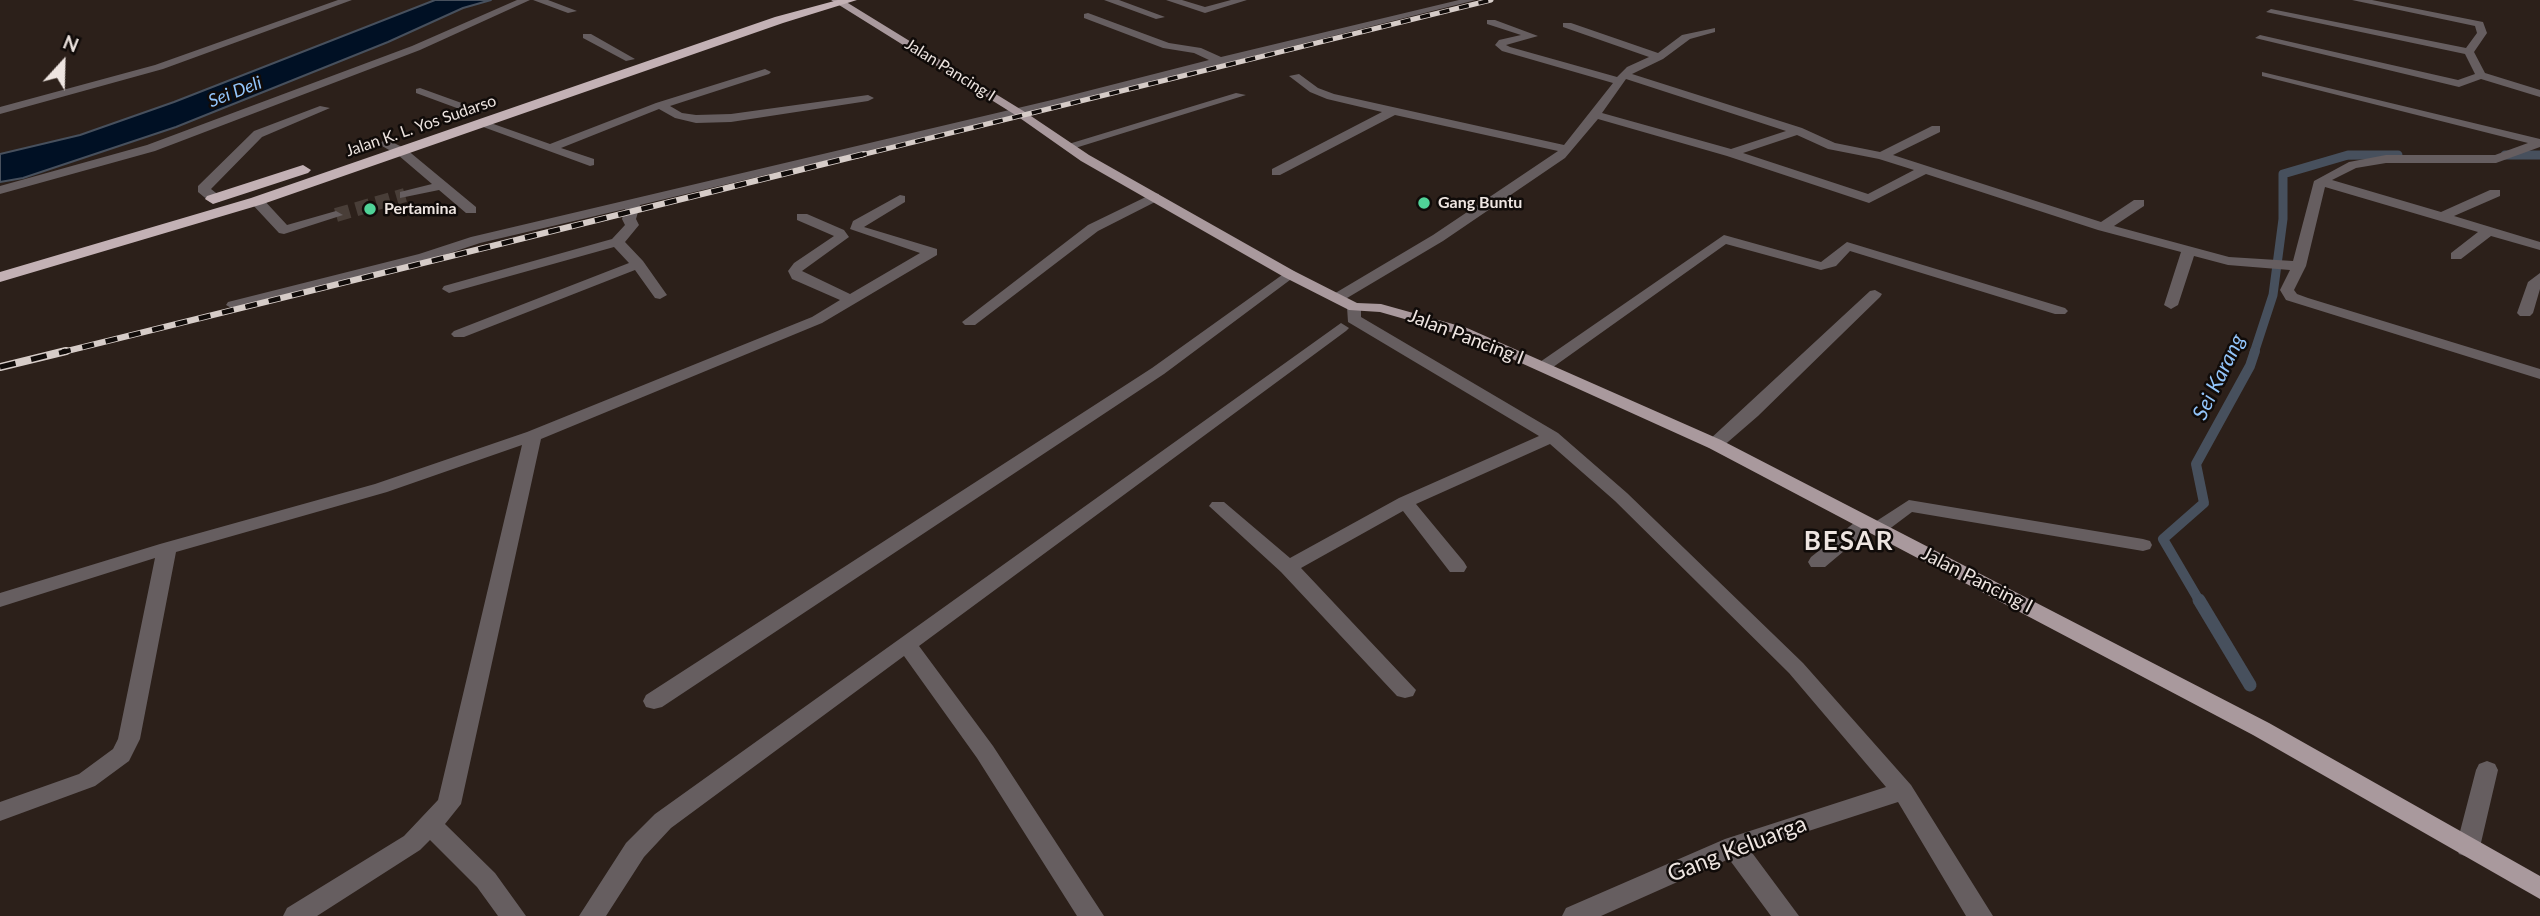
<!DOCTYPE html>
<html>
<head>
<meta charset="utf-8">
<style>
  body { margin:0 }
  #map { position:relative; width:2540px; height:916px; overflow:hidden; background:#2c201a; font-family:Lato,sans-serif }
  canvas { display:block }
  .north { position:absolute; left:28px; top:28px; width:70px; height:70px; -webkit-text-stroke:5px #100b09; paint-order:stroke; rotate:22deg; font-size:19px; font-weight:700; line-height:28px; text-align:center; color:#eee5e1 }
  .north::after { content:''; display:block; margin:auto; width:24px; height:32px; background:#eee5e1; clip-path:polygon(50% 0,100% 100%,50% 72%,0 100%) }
</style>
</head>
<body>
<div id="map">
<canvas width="2540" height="916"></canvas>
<div class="north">N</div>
</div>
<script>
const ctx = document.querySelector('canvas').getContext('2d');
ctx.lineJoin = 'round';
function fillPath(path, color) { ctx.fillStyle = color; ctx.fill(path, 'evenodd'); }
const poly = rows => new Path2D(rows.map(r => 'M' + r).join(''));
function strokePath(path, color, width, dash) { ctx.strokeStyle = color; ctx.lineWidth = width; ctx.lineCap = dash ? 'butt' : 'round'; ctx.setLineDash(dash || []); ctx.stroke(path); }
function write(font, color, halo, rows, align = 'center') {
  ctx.font = font + ' Lato,sans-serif'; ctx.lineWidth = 5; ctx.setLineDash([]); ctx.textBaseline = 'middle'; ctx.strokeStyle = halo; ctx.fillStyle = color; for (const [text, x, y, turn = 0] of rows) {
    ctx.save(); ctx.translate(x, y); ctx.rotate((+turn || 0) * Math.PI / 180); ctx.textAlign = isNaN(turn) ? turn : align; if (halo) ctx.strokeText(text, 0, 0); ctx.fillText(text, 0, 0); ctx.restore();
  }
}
const water = poly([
  [435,0,491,0,463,8,388,42,176,127,23,178,0,182,0,154,80,135,174,102,435,0]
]);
const streamFar3 = poly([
  [2505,155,2540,155],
  [2344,156,2398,155]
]);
const streamFar2 = poly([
  [2505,155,2540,155],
  [2254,353,2273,295,2283,219,2283,174,2348,155,2398,155]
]);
const streamFar1 = poly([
  [2200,602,2163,539,2204,503,2196,464,2250,366,2255,351]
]);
const stream = poly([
  [2199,600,2250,685]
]);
const minorTunnel = poly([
  [336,215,405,195]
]);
const minor = poly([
  [338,0,352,0,163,69,0,114,0,107,155,65,338,0],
  [517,0,530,0,420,50,155,151,0,194,0,186,147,145,412,46,517,0],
  [533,0,548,0,577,11,568,13,533,0],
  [1104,0,1119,0,1165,17,1156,19,1104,0],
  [1166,0,1182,0,1205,7,1231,0,1247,0,1205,13,1166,0],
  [1459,0,1476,0,1059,105,640,205,636,219,639,225,625,242,643,261,667,295,660,299,655,298,635,270,464,337,454,337,451,334,454,331,629,263,614,247,449,293,442,289,444,286,612,239,625,225,622,219,625,209,480,243,429,260,233,309,226,305,228,302,419,254,471,237,1056,99,1209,60,1194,53,1163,48,1084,18,1084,14,1088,13,1169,43,1201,48,1221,57,1459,0],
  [2352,0,2372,0,2483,22,2487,33,2474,52,2485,73,2540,90,2540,97,2481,79,2459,87,2255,38,2260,35,2458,80,2475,74,2465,54,2266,12,2271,9,2466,48,2477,33,2475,26,2352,0],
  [1487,20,1495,20,1538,36,1506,45,1510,47,1617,77,1627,67,1649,57,1563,27,1563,23,1571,23,1658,53,1682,35,1715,28,1715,32,1690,39,1663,59,1632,74,1802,128,1835,143,1880,152,1932,126,1940,126,1940,132,1893,155,2101,222,2134,200,2144,200,2144,206,2114,226,2229,257,2293,261,2314,181,2349,162,2386,155,2495,155,2528,143,2262,76,2262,72,2540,139,2540,147,2496,163,2386,163,2356,168,2332,180,2441,212,2490,190,2500,190,2500,196,2454,216,2540,242,2540,250,2491,236,2461,259,2451,259,2451,253,2478,232,2325,187,2306,266,2294,290,2297,294,2308,298,2540,369,2540,379,2286,300,2280,290,2290,270,2228,265,2194,256,2178,305,2171,309,2164,305,2181,252,2098,230,1926,174,1869,203,1727,156,1598,119,1565,158,1443,241,1342,301,1332,301,1330,298,1332,295,1433,235,1558,151,1395,115,1280,175,1272,175,1272,169,1382,112,1327,99,1310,92,1289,76,1299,74,1318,88,1334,94,1564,145,1613,83,1502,51,1495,45,1499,40,1521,35,1487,24,1487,20],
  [1626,79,1786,131,1731,149,1602,113,1626,79],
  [1797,135,1828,149,1879,159,1914,170,1868,194,1743,153,1797,135],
  [583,34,591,34,635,59,626,61,583,38,583,34],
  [765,69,771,72,769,74,670,106,682,113,696,115,731,114,868,95,874,98,868,101,731,122,696,123,675,118,659,109,561,148,594,159,594,165,590,166,475,124,485,121,550,144,656,103,765,69],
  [420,88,481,110,483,112,473,114,416,93,416,89,420,88],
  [1236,93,1246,95,1072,149,1062,146,1236,93],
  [320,106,330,108,262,137,211,189,220,196,220,202,210,202,198,192,198,186,254,131,320,106],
  [386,139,406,149,476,207,476,213,466,213,439,190,400,198,400,192,432,184,398,155,382,146,380,143,386,139],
  [1154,193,1159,194,1159,200,1098,231,975,325,965,325,962,322,1088,225,1154,193],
  [900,195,905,196,905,202,864,227,937,249,937,255,822,323,541,439,461,804,445,824,495,873,526,916,498,916,477,887,430,840,420,850,317,916,283,916,287,908,404,836,438,800,522,445,387,492,176,552,140,739,129,761,95,786,0,821,0,802,79,774,113,749,118,739,155,558,0,607,0,593,160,544,375,484,527,432,812,317,840,300,792,279,788,271,794,263,834,236,797,220,797,214,807,214,844,230,849,237,802,271,850,294,920,253,850,229,853,221,900,195],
  [257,197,262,198,287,225,336,211,343,215,284,234,279,233,252,204,250,201,257,197],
  [1724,235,1821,262,1847,242,2065,308,2068,311,2065,314,2055,314,1850,251,1836,266,1821,270,1726,244,1549,370,1537,370,1535,367,1537,364,1724,235],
  [1289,270,1294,271,1296,274,1294,277,1164,374,662,707,654,709,646,707,643,701,646,695,1152,368,1289,270],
  [2540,273,2540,289,2533,313,2530,316,2520,316,2517,313,2528,282,2540,273],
  [1875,290,1882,294,1880,297,1758,416,1721,448,1709,448,1706,444,1709,440,1870,291,1875,290],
  [1354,303,1361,307,1361,317,1558,433,1627,493,1803,663,1911,785,1993,916,1966,916,1898,802,1750,850,1799,916,1771,916,1729,859,1601,916,1562,916,1566,908,1725,839,1886,787,1789,673,1615,501,1550,444,1416,504,1464,562,1467,567,1464,572,1450,572,1403,511,1301,568,1416,690,1413,696,1405,698,1397,696,1281,572,1209,506,1212,502,1224,502,1290,558,1399,498,1539,436,1348,322,1347,307,1354,303],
  [1341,323,1349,328,1346,331,919,646,993,746,1104,916,1077,916,977,758,904,656,671,828,644,857,606,916,579,916,626,843,655,814,1341,323],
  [1909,500,2143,539,2150,541,2152,545,2150,549,2143,551,1912,512,1884,533,1877,535,1869,530,1825,567,1811,567,1808,562,1811,557,1859,519,1866,517,1875,522,1909,500],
  [2487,761,2495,764,2498,770,2480,847,2477,854,2468,857,2459,854,2456,847,2476,770,2479,764,2487,761]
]);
const major = poly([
  [831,0,843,0,1025,112,1089,155,1294,271,1357,303,1381,304,1467,328,1721,440,2269,723,2540,876,2540,899,2253,735,1709,448,1457,334,1380,312,1349,310,1284,277,1081,161,1017,116,831,0]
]);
const highway = poly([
  [838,0,857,0,783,23,263,204,0,282,0,272,251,198,775,17,838,0],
  [303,165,311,170,308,173,219,202,213,204,205,199,207,196,303,165]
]);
const railFar2 = poly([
  [857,156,1491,0]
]);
const railFar1 = poly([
  [59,353,864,154]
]);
const rail = poly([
  [0,367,66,351]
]);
const markers = [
  [1424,203,7,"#50d398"],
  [370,209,7,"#50d398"]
];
const farStreetnames = [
  ["Jalan Pancing I",950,70,32],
  ["Jalan K. L. Yos Sudarso",421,126,-19]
];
const farPoinames = [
  ["Gang Buntu",1438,203],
  ["Pertamina",384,209]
];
const farWaternames = [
  ["Sei Deli",235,92,-21]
];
const streetNames = [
  ["Jalan Pancing I",1466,337,21],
  ["Jalan Pancing I",1977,580,27]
];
const waterNames = [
  ["Sei Karang",2219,377,-64]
];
const nearStreetnames = [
  ["Gang Keluarga",1737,849,-21]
];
const districtNames = [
  ["BESAR",1849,542]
];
fillPath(water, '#001024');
strokePath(water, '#47505d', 2);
strokePath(streamFar3, '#47505d', 7);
strokePath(streamFar2, '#47505d', 9);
strokePath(streamFar1, '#47505d', 10);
strokePath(stream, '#47505d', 13);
strokePath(minorTunnel, '#493e38', 14, [14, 7]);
fillPath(minor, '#665e60');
fillPath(major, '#a9999d');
fillPath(highway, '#c3b1b5');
strokePath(railFar2, '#d6ccc8', 5);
strokePath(railFar1, '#d6ccc8', 6);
strokePath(rail, '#d6ccc8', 8);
strokePath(railFar2, '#100b09', 3.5, [10]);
strokePath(railFar1, '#100b09', 4.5, [12]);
strokePath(rail, '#100b09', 5, [16]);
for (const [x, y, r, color] of markers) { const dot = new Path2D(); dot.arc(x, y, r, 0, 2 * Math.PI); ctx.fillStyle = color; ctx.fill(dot); strokePath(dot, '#100b09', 2.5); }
write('16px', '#eee5e1', '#100b09', farStreetnames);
write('bold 16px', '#eee5e1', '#100b09', farPoinames, 'left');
write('italic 18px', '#93c5fb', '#100b09', farWaternames);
write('19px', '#eee5e1', '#100b09', streetNames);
write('italic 21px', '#93c5fb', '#100b09', waterNames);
write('23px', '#eee5e1', '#100b09', nearStreetnames);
ctx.letterSpacing = '2px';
write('bold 26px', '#eee5e1', '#100b09', districtNames);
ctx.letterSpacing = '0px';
</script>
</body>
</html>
